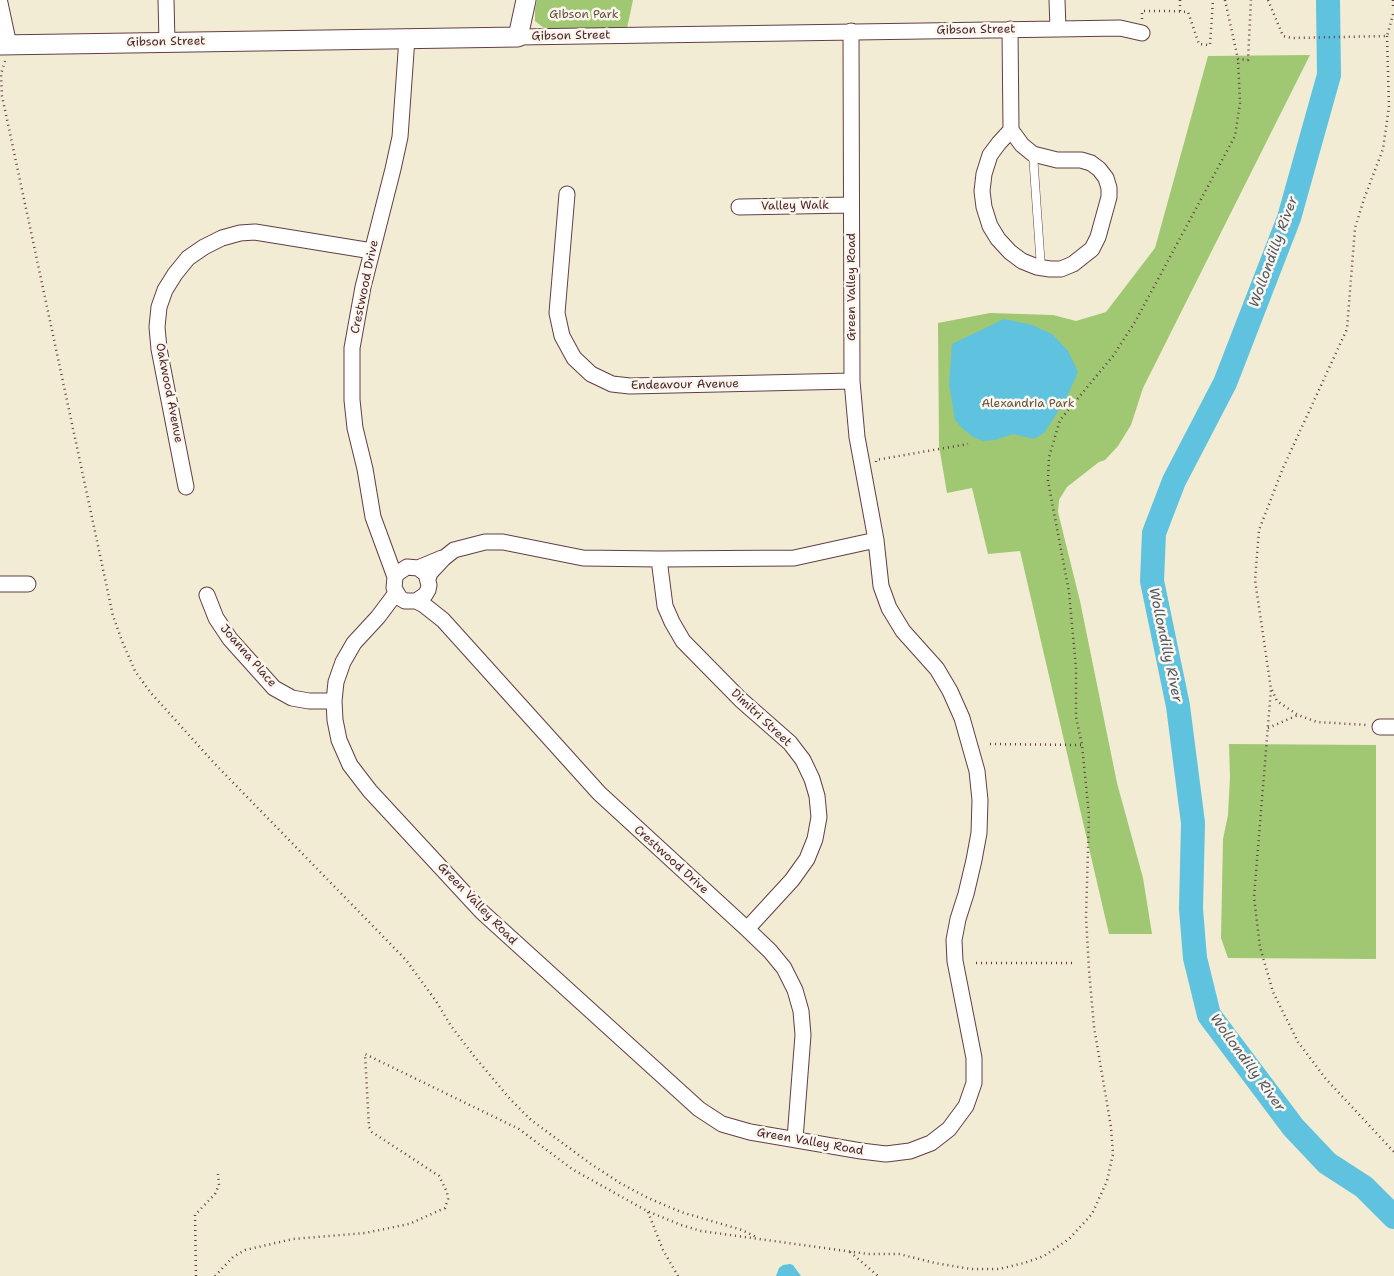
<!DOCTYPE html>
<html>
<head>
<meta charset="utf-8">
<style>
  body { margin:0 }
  canvas { display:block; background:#f2ecd4 }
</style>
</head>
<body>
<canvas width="1394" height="1276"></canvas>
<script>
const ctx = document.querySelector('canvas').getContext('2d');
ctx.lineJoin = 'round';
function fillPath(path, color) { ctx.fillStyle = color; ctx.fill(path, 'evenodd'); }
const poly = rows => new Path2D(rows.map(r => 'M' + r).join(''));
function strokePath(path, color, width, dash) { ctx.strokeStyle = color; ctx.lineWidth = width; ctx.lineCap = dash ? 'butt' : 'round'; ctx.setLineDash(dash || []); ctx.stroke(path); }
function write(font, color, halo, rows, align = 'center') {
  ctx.font = font + ' "Shantell Sans",sans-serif'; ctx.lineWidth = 5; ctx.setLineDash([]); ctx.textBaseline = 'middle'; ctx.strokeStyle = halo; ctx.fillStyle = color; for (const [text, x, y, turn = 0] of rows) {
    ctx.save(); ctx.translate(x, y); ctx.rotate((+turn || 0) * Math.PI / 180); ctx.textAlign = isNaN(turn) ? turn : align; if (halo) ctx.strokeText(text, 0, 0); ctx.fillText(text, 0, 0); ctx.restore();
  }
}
const green = poly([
  [537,0,633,0,627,28,549,29,544,28,535,21,535,10],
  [1310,55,1143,388,1131,425,1118,446,1105,460,1099,462,1067,487,1059,500,1058,512,1080,601,1117,783,1143,878,1152,934,1109,934,1020,551,988,554,972,488,947,493,939,446,938,323,990,313,1053,315,1076,321,1106,312,1155,248,1208,56],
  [1229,744,1376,745,1376,959,1228,958,1221,938,1223,839,1228,815,1230,777]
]);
const water = poly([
  [1004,319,1032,325,1052,334,1068,351,1078,372,1066,399,1044,433,1034,439,1013,434,995,440,983,441,973,437,963,429,955,420,949,384,952,344],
  [790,1264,793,1265,801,1276,776,1276,779,1268,783,1265]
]);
const river = poly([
  [1328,0,1329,75,1289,218,1225,383,1174,481,1154,533,1152,581,1178,706,1193,823,1191,909,1195,958,1209,1015,1293,1127,1327,1163,1364,1187,1394,1217]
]);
const path = poly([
  [1180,0,1180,11],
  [1225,0,1238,59,1248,60,1251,0],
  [1268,0,1283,36,1292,38,1387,36,1394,11],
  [1393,0,1393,10],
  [1142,19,1142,11,1169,11,1188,12,1199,44,1210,45,1213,0],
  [1387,36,1389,107,1383,149,1364,199,1355,228,1347,329,1283,468,1259,530,1255,580,1271,689,1254,897,1260,947,1273,992,1298,1042,1326,1079,1394,1152],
  [5,61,1,74,2,96,113,616,122,641,135,671,151,693,215,764,406,960,436,1001,451,1026,474,1056,510,1099,531,1120,591,1164,620,1183,648,1198,681,1212,742,1230,758,1238],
  [876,462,876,460,968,444],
  [1272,690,1277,701,1298,715,1317,722,1367,725],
  [1268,728,1298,715],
  [990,744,1081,745],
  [976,963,1075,963],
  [648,1212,663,1250,678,1276],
  [850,1252,878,1276],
  [196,1276,195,1215,215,1194,219,1185,218,1174],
  [215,1276,233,1257,245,1250,293,1239,365,1233,409,1224,445,1208,448,1199,447,1192,439,1176,372,1132,369,1127,365,1054,519,1129,572,1169,647,1211,681,1225,701,1231,868,1254,899,1254,935,1263,971,1269,999,1269,1024,1263,1044,1256,1069,1239,1092,1214,1107,1181,1113,1154,1111,1127,1094,1027,1089,970,1086,917,1089,815,1082,745,1076,717,1076,668,1069,592,1048,481,1049,457,1060,420,1113,356,1135,322,1235,136,1240,103,1238,59]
]);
const service = poly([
  [1033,154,1041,268]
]);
const minor = poly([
  [166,0,167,42],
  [1057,0,1058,29],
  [0,3,9,45],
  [1010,29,1011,130,999,143,990,155,984,174,982,191,984,207,990,226,998,239,1010,252,1022,261,1037,267,1050,269,1061,269,1073,264,1092,249,1098,237,1109,197,1109,188,1106,178,1099,169,1091,163,1081,160,1057,160,1033,154,1022,145,1011,130],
  [518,37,1058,29,1120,28,1142,33],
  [567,194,557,313,562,336,574,358,591,374,612,384,630,386,852,381],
  [739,207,851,205],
  [186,487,159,349,157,327,159,307,165,290,175,274,188,258,204,247,222,238,240,233,255,232,372,251],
  [659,559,665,606,672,622,683,641,741,700,790,743,803,760,812,779,817,796,819,817,815,839,807,859,792,880,747,929],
  [418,568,426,574,429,585,428,590,425,595,416,601,405,601,400,598,394,588,395,577,398,573,407,567,418,568,442,558],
  [395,577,373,517,365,469,355,428,352,400,352,348,363,287,393,169,400,137,407,38],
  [428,579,430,573,444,558,454,550,485,542,503,542,583,558,659,559,794,558,876,540],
  [0,584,28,584],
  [396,593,378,617,354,643,343,662,336,682,334,701,335,720,339,740,350,765,370,791,482,912,699,1109,722,1124,750,1132,861,1151,886,1154,910,1151,931,1143,949,1129,966,1106,974,1083,974,1058,955,961,954,940,958,919,966,894,974,860,979,833,980,800,977,771,962,718,950,691,937,669,903,631,889,608,881,586,876,540,857,437,852,381,851,31],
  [207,595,216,618,230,639,274,688,292,698,309,701,334,701],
  [416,601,424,605,443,620,599,793,747,929,770,951,784,968,795,990,801,1011,803,1035,795,1139],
  [1380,727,1394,727]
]);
const tertiary = poly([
  [0,45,518,37,526,0]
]);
const parkNames = [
  ["Gibson Park",584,15],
  ["Alexandria Park",1028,404]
];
const streetNames = [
  ["Gibson Street",976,30,-1],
  ["Gibson Street",571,36,-1],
  ["Gibson Street",166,42,-1],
  ["Valley Walk",795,206,-1],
  ["Crestwood Drive",365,287,-78],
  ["Green Valley Road",852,287,-90],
  ["Endeavour Avenue",685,385,-1],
  ["Oakwood Avenue",169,393,79],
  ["Joanna Place",248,656,49],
  ["Dimitri Street",761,718,43],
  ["Crestwood Drive",671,860,42],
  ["Green Valley Road",477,904,46],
  ["Green Valley Road",810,1142,10]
];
const waterNames = [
  ["Wollondilly River",1274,252,-70],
  ["Wollondilly River",1165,645,78],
  ["Wollondilly River",1247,1063,54]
];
fillPath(green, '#a0c772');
fillPath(water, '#5fc2de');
strokePath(river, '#5fc2de', 24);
strokePath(service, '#633e44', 9);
strokePath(minor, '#633e44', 17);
strokePath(tertiary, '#633e44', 21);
strokePath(path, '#633e44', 2.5, [1, 4]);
strokePath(service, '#fff', 8);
strokePath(minor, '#fff', 15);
strokePath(tertiary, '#fff', 19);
write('12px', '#645140', '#fbf7ec', parkNames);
write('12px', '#4a1f2b', '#fbf7ec', streetNames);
write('italic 14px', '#51586a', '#fbf7ec', waterNames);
</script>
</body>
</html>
